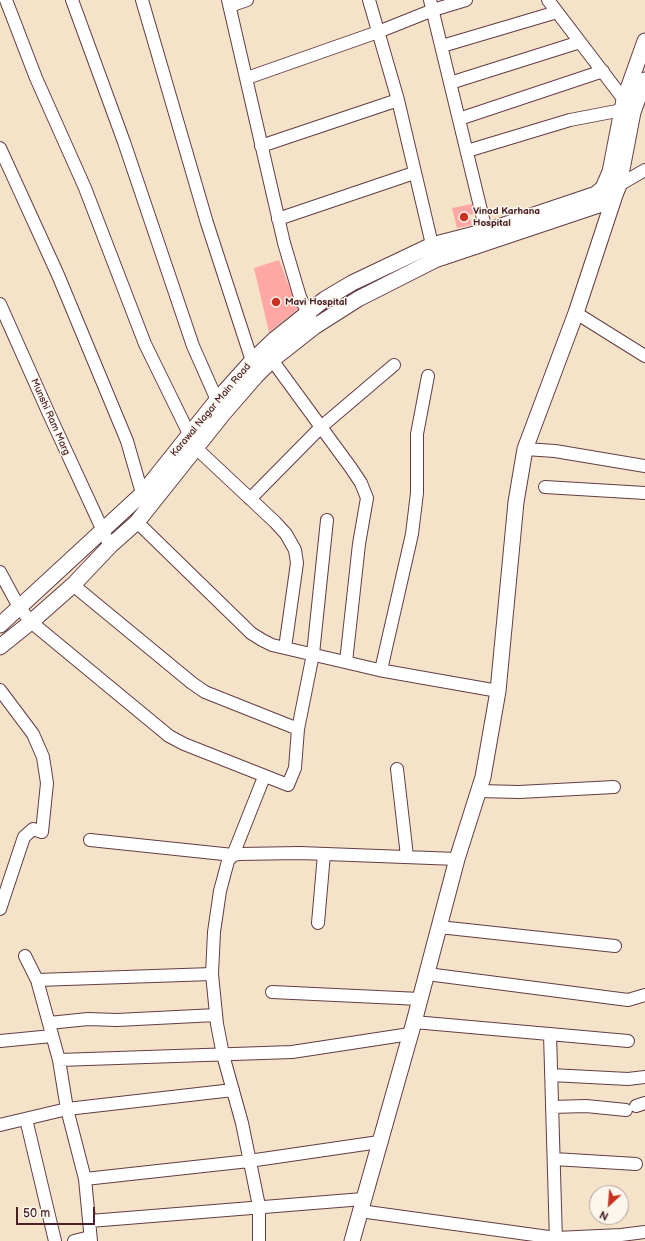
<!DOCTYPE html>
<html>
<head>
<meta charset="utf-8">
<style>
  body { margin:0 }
  #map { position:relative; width:645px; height:1241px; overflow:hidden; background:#f5e3c9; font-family:"Balsamiq Sans",sans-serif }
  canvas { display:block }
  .north { position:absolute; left:589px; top:1185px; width:40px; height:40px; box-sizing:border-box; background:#fbf7ec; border:1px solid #b4a19f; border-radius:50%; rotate:206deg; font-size:11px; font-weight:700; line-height:16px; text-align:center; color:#4a1f2b }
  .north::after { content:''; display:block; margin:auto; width:14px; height:18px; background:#c8321e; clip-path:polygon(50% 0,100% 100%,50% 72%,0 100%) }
  .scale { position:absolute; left:16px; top:1207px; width:79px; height:18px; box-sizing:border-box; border:2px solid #4a1f2b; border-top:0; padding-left:5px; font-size:12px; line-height:14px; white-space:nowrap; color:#4a1f2b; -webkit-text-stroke:3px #fbf7ec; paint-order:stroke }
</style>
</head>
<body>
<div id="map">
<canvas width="645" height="1241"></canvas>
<div class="north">N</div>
<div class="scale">50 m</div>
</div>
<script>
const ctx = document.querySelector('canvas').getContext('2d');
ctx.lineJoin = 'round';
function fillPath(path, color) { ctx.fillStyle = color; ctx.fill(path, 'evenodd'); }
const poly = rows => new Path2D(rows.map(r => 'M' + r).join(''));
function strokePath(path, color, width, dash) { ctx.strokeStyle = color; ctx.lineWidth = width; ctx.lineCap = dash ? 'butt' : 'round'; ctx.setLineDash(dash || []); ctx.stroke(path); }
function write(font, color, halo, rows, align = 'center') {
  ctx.font = font + ' "Balsamiq Sans",sans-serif'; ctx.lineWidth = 3; ctx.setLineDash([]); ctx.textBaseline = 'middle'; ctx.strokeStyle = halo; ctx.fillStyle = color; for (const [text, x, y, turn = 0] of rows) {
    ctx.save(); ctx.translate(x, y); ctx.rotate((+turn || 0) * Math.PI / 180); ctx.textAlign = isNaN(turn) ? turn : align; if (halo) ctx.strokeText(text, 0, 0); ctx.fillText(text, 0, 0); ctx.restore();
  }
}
const building = poly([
  [472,204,474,214,469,215,472,225,457,228,452,208],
  [279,260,298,309,269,332,254,268]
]);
const minor = poly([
  [6,0,36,78,85,188,145,344,196,448,275,522,286,534,295,550,297,563,285,648],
  [72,0,124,142,193,346,220,407],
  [142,0,207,223,252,361,256,367],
  [228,0,284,243,300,297,311,320],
  [369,0,398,100,434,253],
  [430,0,486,231],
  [548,0,628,105],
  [230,6,247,0],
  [442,46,557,12],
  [247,78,378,32,433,10,466,0],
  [450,83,580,42],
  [459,119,603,71],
  [261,146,398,100],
  [0,148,58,275,127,441,144,500],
  [467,151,570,120,622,110],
  [613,183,619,185,645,170],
  [278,219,414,173],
  [0,304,49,414,110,546],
  [576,313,645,356],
  [272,360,351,468,361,483,367,498,359,544,346,662],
  [525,449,555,451,645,466],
  [545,487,645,493],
  [250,499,321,427,394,365],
  [137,522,251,633,262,640,272,645,379,670,498,691],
  [0,572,19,607,31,622,169,736,184,744,288,785,295,768,298,729,313,654,327,520],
  [73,585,192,683,205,692,298,729],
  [381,670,412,534,417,493,417,434,428,376],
  [0,690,33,734,43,757,47,783,42,832,33,829,24,837,0,909],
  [397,769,407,856],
  [479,791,519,792,614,787],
  [90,840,233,855,264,777],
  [318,923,324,854],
  [439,927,615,946],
  [25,956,37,980,59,1060,67,1109,85,1179,91,1241],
  [427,974,628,1000,645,995],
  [37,980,212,974],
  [272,992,420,999],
  [414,1022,628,1041],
  [49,1023,88,1019,117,1020,216,1015],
  [550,1034,556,1241],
  [0,1041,52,1036],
  [59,1060,292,1052,410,1034],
  [551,1075,628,1079,645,1077],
  [636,1106,645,1103],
  [552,1107,586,1106,626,1110],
  [26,1119,55,1241],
  [0,1125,67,1109,233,1090],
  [554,1159,636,1164],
  [85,1179,249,1161,379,1142],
  [360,1211,556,1238,621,1235,645,1232],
  [90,1221,363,1199],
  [74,1241,90,1237],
  [259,1241,259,1206,242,1123,223,1055,217,1024,212,974,214,932,220,891,228,861,233,855,239,854,300,853,457,859]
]);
const tertiary = poly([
  [0,625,142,494,217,400,252,361,275,339,325,299,352,283,432,245,486,231,596,194,603,188,610,172,624,100,645,41],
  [0,647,31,622,73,585,110,546,137,522,223,414,256,376,272,360,314,327,358,299,435,260,608,202,615,195,619,185,633,112,645,80],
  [352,1241,414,1022,457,859,483,777,498,691,516,502,525,449,576,313,615,195,603,188]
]);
const markers = [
  [464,217,5,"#c8321e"],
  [276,302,5,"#c8321e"]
];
const poiNames = [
  ["Vinod Karhana",473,211],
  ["Hospital",473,223],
  ["Mavi Hospital",285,302]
];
const streetNames = [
  ["Karawal Nagar Main Road",211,410,-50],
  ["Munshi Ram Marg",50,417,66]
];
fillPath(building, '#ffa7a5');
strokePath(minor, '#643c43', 14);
strokePath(tertiary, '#643c43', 17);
strokePath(minor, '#fff', 12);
strokePath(tertiary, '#fff', 15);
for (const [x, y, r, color] of markers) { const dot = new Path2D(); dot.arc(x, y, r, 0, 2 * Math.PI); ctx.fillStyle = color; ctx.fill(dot); strokePath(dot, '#fbf7ec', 1.5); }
write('bold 10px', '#4a1f2b', '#fbf7ec', poiNames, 'left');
write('10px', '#4a1f2b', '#fbf7ec', streetNames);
</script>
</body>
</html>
